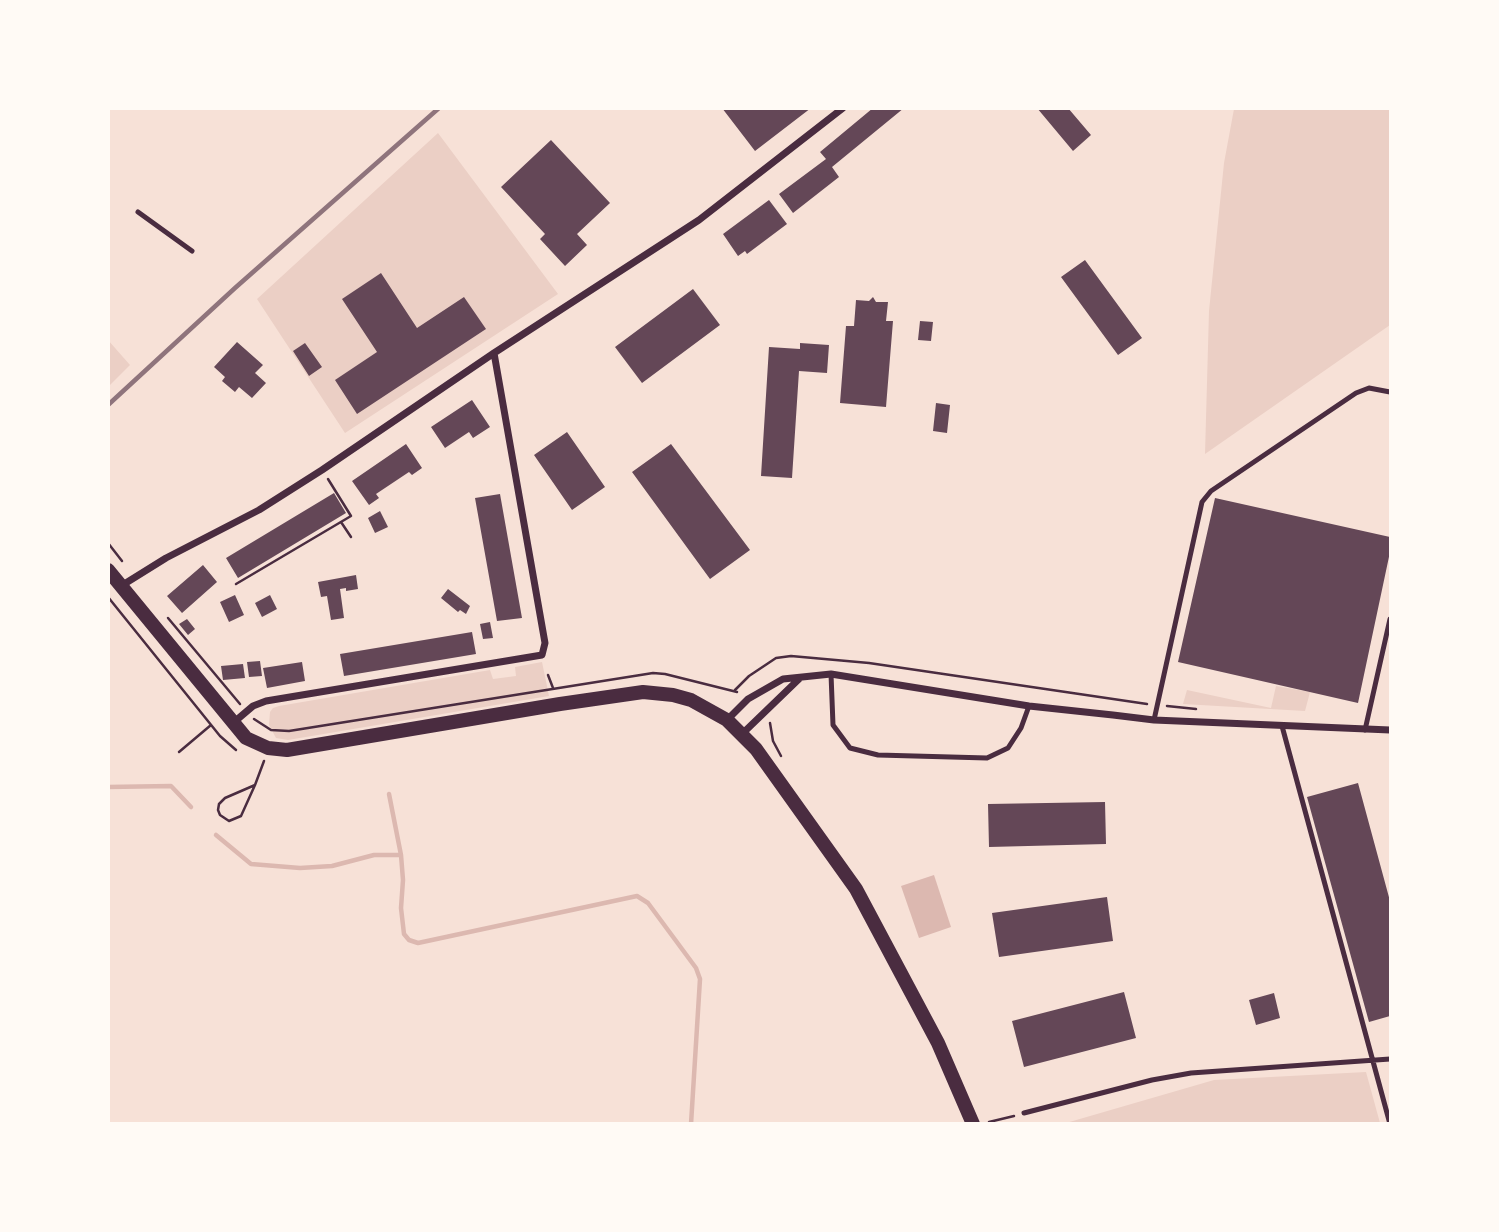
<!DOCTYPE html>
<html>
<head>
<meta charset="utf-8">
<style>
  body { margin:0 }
  #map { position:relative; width:1499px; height:1232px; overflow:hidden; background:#f7e1d7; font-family:"Space Grotesk",sans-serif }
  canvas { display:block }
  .frame { position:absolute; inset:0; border:110px solid #fffaf5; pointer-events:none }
</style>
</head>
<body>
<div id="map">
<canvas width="1499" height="1232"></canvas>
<div class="frame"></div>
</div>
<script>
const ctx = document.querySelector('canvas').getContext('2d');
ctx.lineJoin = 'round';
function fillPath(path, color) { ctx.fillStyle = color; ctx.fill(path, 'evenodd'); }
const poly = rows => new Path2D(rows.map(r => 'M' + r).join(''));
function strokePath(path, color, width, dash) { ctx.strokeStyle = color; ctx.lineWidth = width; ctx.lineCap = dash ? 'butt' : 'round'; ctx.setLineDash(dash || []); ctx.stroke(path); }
const green = poly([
  [1234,109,1390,109,1390,325,1205,454,1209,311,1224,163],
  [438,133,558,294,345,433,257,299],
  [108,340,130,365,109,386,108,386],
  [542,662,549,696,288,740,276,738,269,725,270,712,273,708,279,706,490,670,493,679,516,676,515,667],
  [1276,686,1310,692,1305,711,1183,704,1187,690,1271,708],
  [1366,1072,1380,1123,1066,1123,1214,1080]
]);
const water = poly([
  [934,875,951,927,919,938,901,886]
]);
const stream = poly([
  [108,787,171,786,191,807],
  [389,794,401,855],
  [216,835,251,864,300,868,332,866,374,855,401,855,403,880,401,908,404,934,409,940,418,943,637,896,648,903,696,968,700,979,691,1124]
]);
const building = poly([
  [722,108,811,108,755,151],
  [873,108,904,108,832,167,839,177,793,213,779,194,826,159,820,152],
  [1037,108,1068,108,1091,135,1073,151],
  [551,140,610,203,577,234,587,245,565,266,540,239,545,234,501,187],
  [769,200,787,224,747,254,745,251,738,256,723,234],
  [1085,260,1142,338,1118,355,1061,277],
  [381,273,417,328,464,297,486,329,357,414,335,380,377,352,342,299],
  [693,289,720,325,642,383,615,347],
  [873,297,876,302,888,302,886,321,893,321,886,407,840,403,846,326,854,326,856,300,869,301],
  [920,321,933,322,931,341,918,340],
  [237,342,263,365,255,373,266,383,252,398,239,387,235,392,222,381,225,377,214,367],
  [305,343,322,367,309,376,293,351],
  [800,343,829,345,827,373,799,371,792,478,761,476,769,347,800,349],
  [472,400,490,427,473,438,469,432,445,448,431,427],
  [936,403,950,405,947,433,933,431],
  [567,432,605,487,572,510,534,455],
  [406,444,422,468,412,475,409,472,376,494,379,498,369,505,352,481],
  [671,444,750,550,710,579,632,472],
  [334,493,346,513,238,578,226,558],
  [500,494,522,618,497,621,475,498],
  [1215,498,1390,537,1390,552,1358,703,1178,662],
  [380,511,388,527,375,533,368,518],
  [203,565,217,582,182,613,167,596],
  [356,575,358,589,346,591,346,588,340,589,344,618,331,620,327,596,321,597,318,582],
  [448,589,470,606,466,614,460,610,458,612,441,598],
  [235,595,244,615,229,622,220,602],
  [270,595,277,609,262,617,255,603],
  [187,619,195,629,188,635,179,624],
  [490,622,493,638,483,639,480,624],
  [472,632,476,654,344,676,340,654],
  [260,661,262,676,249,677,247,662],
  [302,662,305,681,267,688,263,668],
  [243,664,245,678,223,680,221,666],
  [1358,783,1390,901,1390,1016,1369,1022,1307,797],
  [1105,802,1106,844,989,847,988,804],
  [1107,897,1113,941,999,957,992,913],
  [1124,992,1136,1038,1024,1067,1012,1021],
  [1274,993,1280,1018,1256,1025,1249,1000]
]);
const path = poly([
  [341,522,351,537],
  [108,543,122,561],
  [236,584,351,516,328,479],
  [108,597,220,736,236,750],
  [168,618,240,704],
  [548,675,553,688],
  [735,690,749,676,776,658,791,656,869,663,1147,704],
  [1167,706,1196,709],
  [254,719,271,730,289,731,653,673,665,674,737,692],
  [770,723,773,741,781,756],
  [179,752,211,725],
  [255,785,241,816,229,821,220,815,218,810,219,804,225,798,255,785,264,761],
  [989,1122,1014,1116]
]);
const service = poly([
  [138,212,192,251],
  [831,674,833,725,850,748,878,755,987,758,1008,748,1021,728,1029,706],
  [1154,720,1202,502,1211,491,1356,393,1369,388,1390,392],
  [1282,726,1390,1124],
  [1365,730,1390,619],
  [1024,1113,1152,1080,1191,1073,1390,1059]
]);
const minor = poly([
  [121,586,166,558,259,510,322,470,494,353,699,220,843,108],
  [727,720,748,699,783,679,831,674,1029,706,1113,715,1154,720,1390,730],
  [233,723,253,706,266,701,542,655,545,643,494,353],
  [742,734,800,678]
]);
const secondary = poly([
  [108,570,246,738,268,748,287,750,560,704,643,692,673,695,691,700,727,720,756,749,856,889,938,1043,973,1124]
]);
const rail = poly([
  [108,405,235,288,439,108]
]);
fillPath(green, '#ebcfc5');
fillPath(water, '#dcb8b0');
strokePath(stream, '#dcb8b0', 4.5);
fillPath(building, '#644757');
strokePath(path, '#4a2c40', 2.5);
strokePath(service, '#4a2c40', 5);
strokePath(minor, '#4a2c40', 7);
strokePath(secondary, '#4a2c40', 14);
strokePath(rail, '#8f747c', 4.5);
</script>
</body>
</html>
